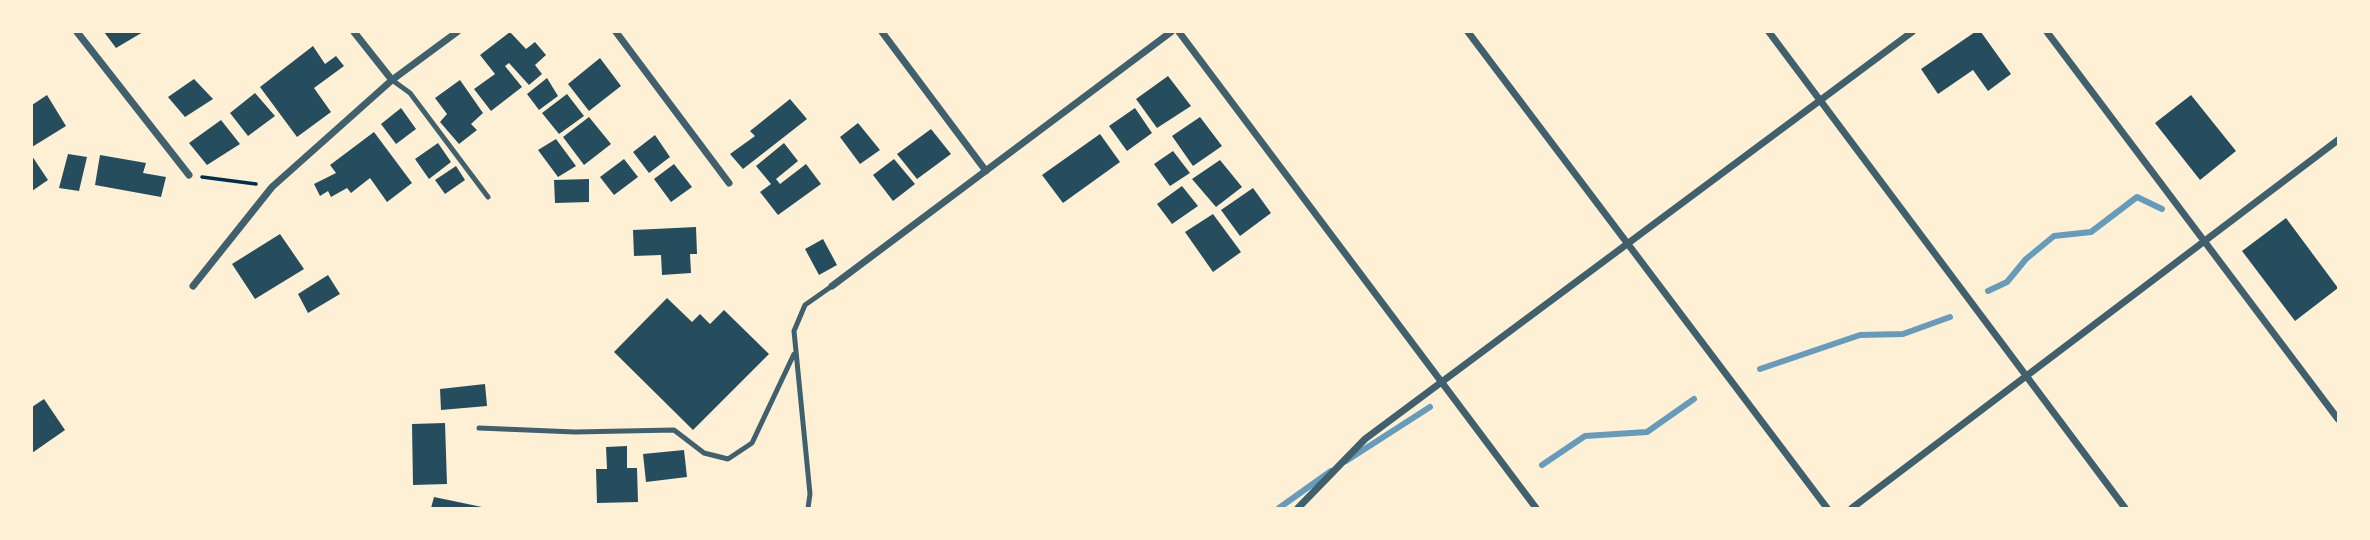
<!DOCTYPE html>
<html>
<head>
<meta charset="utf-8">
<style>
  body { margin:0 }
  #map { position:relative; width:2370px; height:540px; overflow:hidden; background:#fdf0d5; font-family:Jost,sans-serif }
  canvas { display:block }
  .frame { position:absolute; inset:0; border:33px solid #fdf0d5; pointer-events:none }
</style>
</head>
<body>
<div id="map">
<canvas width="2370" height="540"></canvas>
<div class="frame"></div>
</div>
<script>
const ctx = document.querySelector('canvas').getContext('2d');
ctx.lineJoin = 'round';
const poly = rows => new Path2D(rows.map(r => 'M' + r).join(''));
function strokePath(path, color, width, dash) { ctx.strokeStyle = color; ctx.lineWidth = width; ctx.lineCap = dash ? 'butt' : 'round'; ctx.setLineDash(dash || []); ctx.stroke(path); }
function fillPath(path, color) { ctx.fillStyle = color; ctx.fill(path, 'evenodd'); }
const stream = poly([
  [1988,291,2007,282,2026,259,2054,236,2091,232,2137,197,2162,209],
  [1760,369,1860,335,1903,334,1950,317],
  [1346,461,1430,407],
  [1542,465,1585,436,1647,432,1694,399],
  [1279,508,1331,471]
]);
const building = poly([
  [104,32,143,32,116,48],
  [510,32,526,49,535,42,546,55,535,65,542,74,529,85,509,63,505,66,522,87,491,111,474,89,495,74,480,55],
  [1975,32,1981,32,2011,74,1988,91,1973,70,1938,94,1921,69],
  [313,46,325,64,336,56,344,66,314,88,331,112,297,137,260,87],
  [600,58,621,86,589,111,568,84],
  [1168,76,1191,106,1157,128,1136,99],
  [547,78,558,96,539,110,527,94],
  [194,79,213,99,185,117,168,97],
  [460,80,483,113,471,124,477,130,459,144,440,122,447,114,435,98],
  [255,93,275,116,248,136,230,113],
  [567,94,584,116,559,134,542,113],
  [47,95,66,126,32,147,32,105],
  [2191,95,2236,151,2200,180,2155,123],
  [790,99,807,119,743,169,730,154,755,136,750,131],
  [401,108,416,129,396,144,381,124],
  [1135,108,1152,133,1127,151,1109,126],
  [589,117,611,144,584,165,563,137],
  [1200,117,1222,146,1193,166,1172,136],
  [221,120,240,144,207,165,189,143],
  [858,123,880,150,860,164,840,137],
  [931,129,951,154,917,179,897,154],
  [374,132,412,183,387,202,370,178,351,193,347,188,331,197,328,191,320,196,314,184,336,173,330,165],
  [1100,134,1120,162,1063,203,1042,175],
  [655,135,670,157,649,173,633,152],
  [556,139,576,166,558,177,538,150],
  [438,143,451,162,429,179,415,159],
  [784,143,798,161,776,179,780,184,806,164,821,184,778,215,760,192,771,184,756,166],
  [1173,151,1190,173,1170,186,1154,164],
  [68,154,87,157,79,191,59,188],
  [100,155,146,163,143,173,166,177,161,197,95,185],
  [32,156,48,180,32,191],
  [624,159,638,177,614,195,600,177],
  [894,159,915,184,893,201,873,175],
  [1220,160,1242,187,1216,207,1192,179],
  [674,164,692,187,671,202,654,179],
  [456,166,465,180,445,194,435,180],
  [589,179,589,202,555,203,554,180],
  [1182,186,1198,206,1172,224,1157,204],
  [1253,188,1271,213,1240,236,1221,210],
  [1213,214,1241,252,1213,272,1185,232],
  [2286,218,2338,288,2295,321,2242,251],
  [696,227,697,254,690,254,691,273,662,275,661,255,634,256,633,230],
  [280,234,304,269,255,299,232,264],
  [823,239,837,265,819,275,805,249],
  [328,275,340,294,308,313,298,294],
  [667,298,692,322,700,314,710,324,724,310,769,354,693,430,614,352],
  [485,384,487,406,441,410,440,389],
  [44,399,65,430,32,453,32,407],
  [445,423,447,484,413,485,412,424],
  [627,446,627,468,637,468,638,502,597,503,596,469,607,469,606,447],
  [684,450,687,477,646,482,643,454],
  [434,497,482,507,482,508,431,508]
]);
const path = poly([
  [202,177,256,184]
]);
const service = poly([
  [392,80,410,93,488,197],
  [479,428,575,432,674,430,704,453,728,459,752,443,794,354],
  [808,508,810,494,794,331,805,305,832,286]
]);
const minor = poly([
  [77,32,189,175],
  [354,32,392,80],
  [616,32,729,183],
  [882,32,986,171],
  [1179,32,1536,508],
  [1468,32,1827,508],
  [1769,32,2125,508],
  [2047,32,2338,419],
  [193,286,272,187,392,80,457,32],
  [832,286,1171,32],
  [1298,508,1365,439,1912,32],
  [1852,508,2338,140]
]);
strokePath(stream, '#669bbc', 6);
fillPath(building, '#264d5e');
strokePath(path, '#003049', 3.5);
strokePath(service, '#3f606c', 5);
strokePath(minor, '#3f606c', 7);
</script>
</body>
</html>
